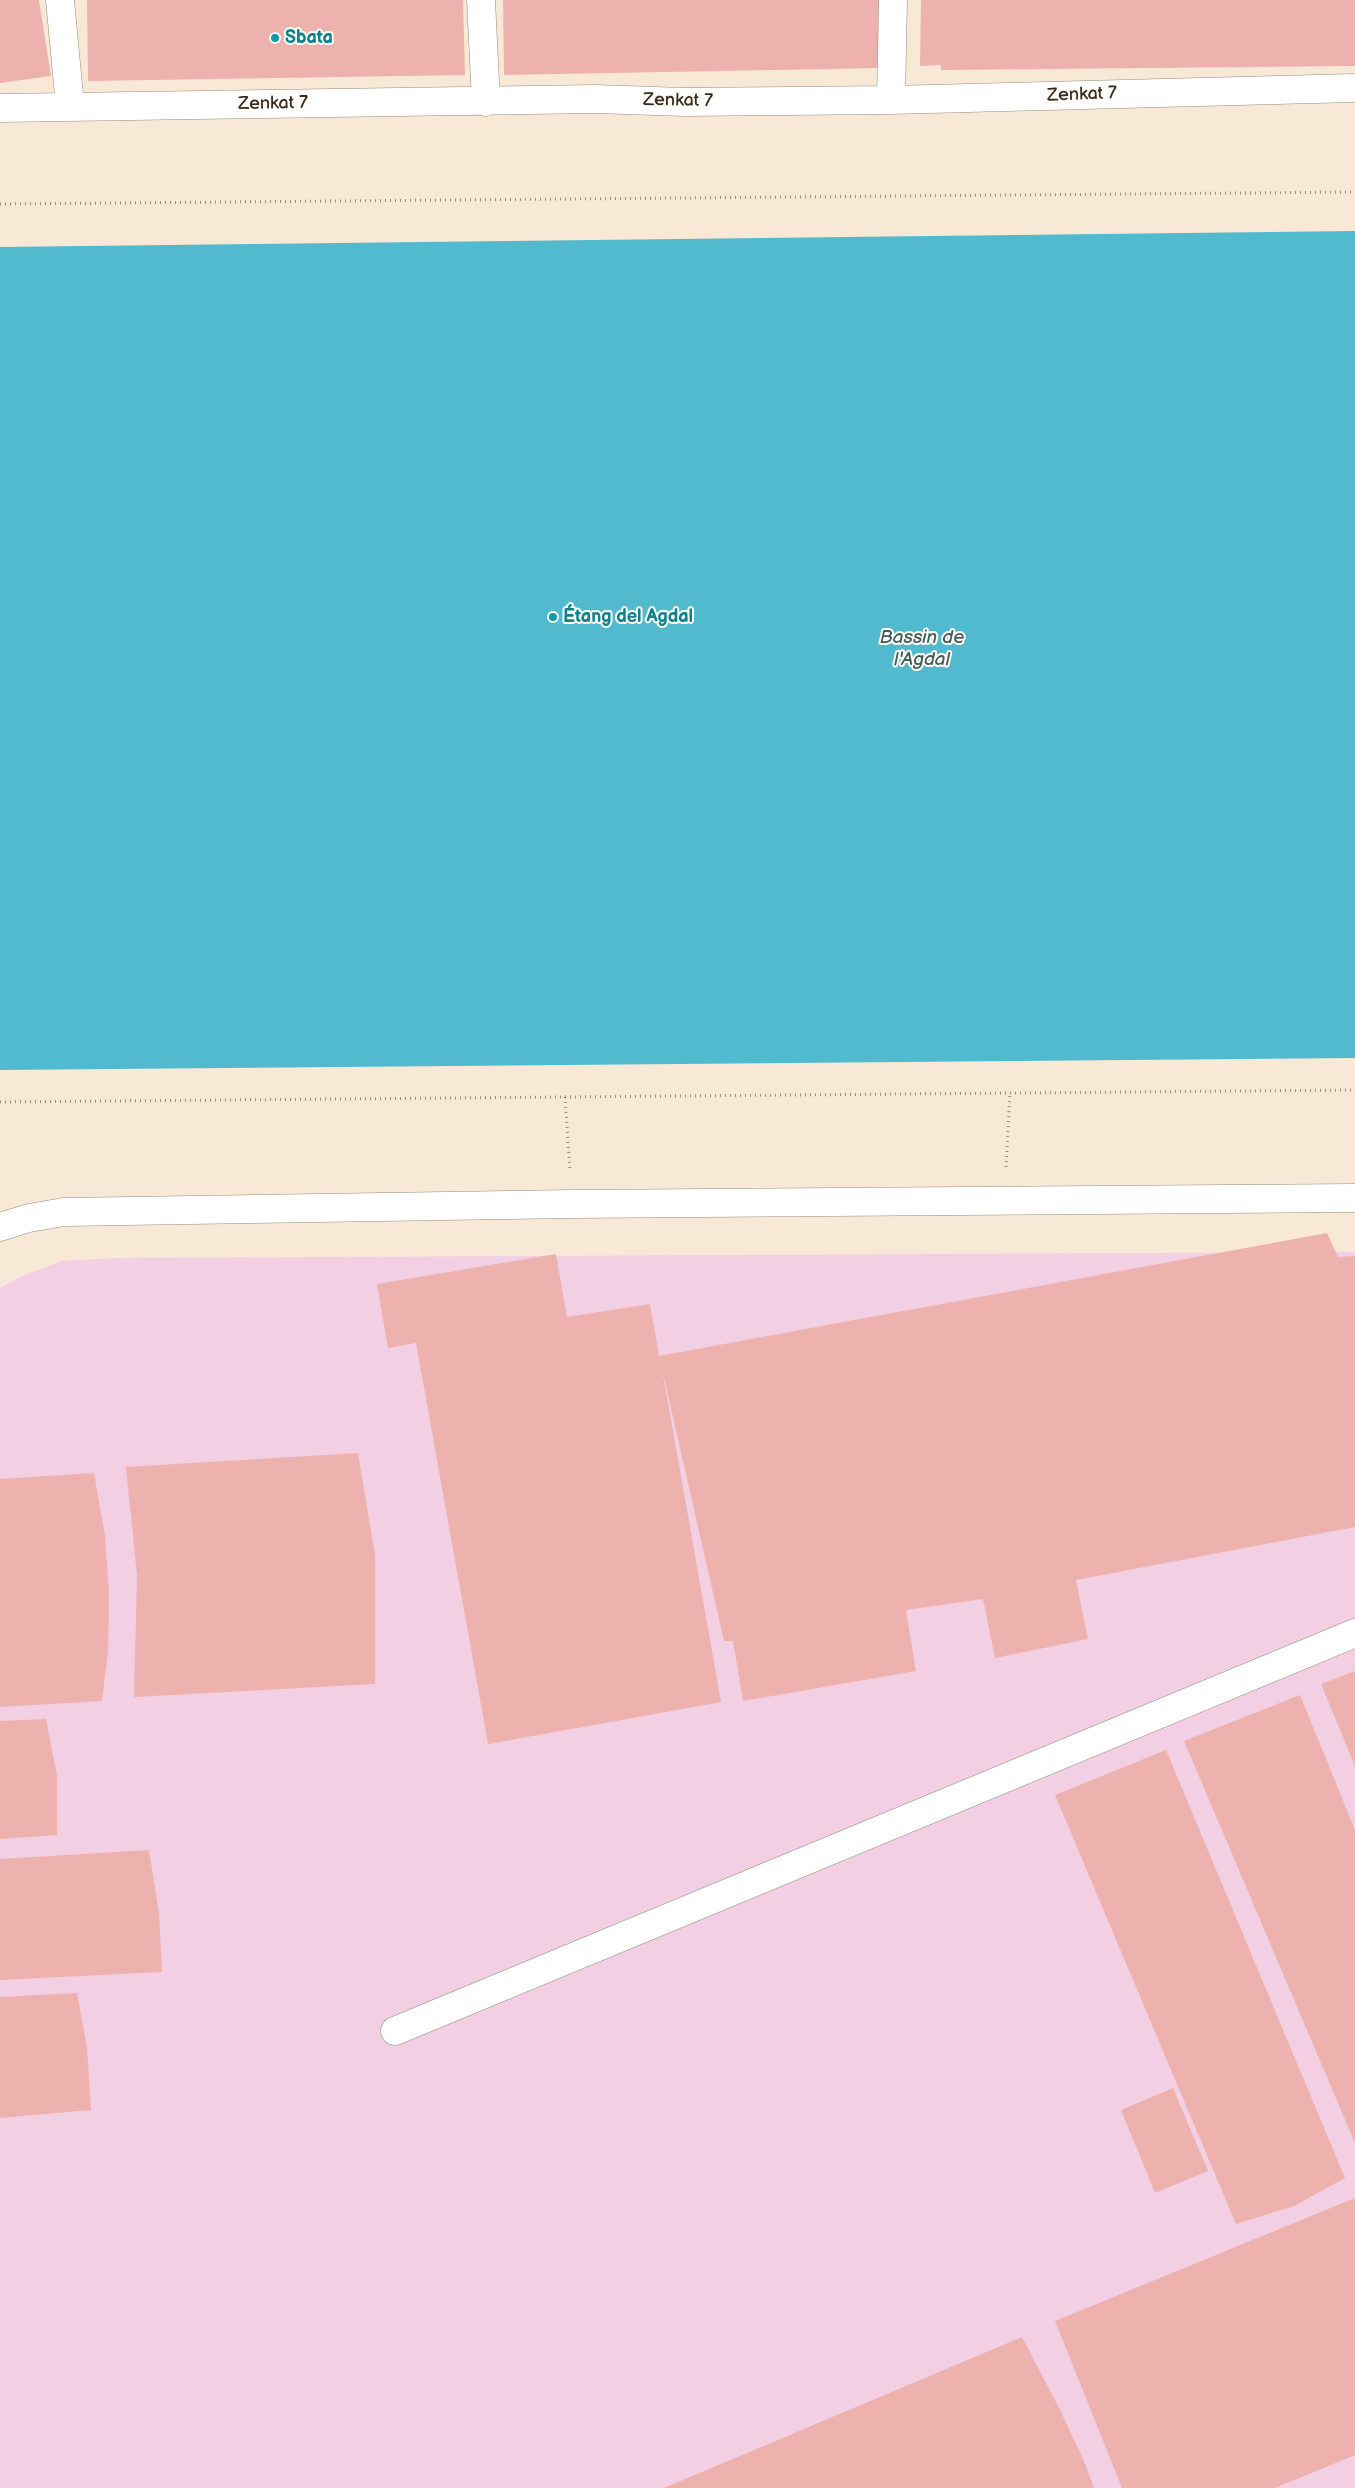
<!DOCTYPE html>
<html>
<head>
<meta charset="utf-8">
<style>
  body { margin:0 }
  canvas { display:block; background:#f7e9d5 }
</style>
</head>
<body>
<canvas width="1355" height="2488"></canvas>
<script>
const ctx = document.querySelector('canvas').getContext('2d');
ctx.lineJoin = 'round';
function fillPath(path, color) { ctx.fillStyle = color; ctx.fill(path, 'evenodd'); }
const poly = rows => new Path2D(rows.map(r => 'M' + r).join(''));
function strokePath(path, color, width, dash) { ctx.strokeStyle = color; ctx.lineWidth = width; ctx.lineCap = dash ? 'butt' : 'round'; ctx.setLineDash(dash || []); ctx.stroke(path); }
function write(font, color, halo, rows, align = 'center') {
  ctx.font = font + ' "Balsamiq Sans",sans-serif'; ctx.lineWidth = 4; ctx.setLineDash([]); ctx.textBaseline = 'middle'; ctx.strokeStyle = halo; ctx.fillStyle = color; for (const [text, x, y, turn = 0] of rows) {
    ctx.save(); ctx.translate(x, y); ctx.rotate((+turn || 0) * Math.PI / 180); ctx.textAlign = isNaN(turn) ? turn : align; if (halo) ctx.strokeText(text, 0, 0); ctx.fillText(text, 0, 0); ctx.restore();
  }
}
const built = poly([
  [1355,1252,1355,2488,0,2488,0,1288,20,1277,61,1261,115,1258]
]);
const water = poly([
  [1355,231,1355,1058,0,1070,0,247]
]);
const building = poly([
  [0,0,39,0,51,76,0,83],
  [87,0,463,0,465,75,88,81],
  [503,0,879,0,882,68,504,75],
  [921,0,1355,0,1355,66,941,70,941,65,920,66],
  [1327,1233,1338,1257,1355,1256,1355,1527,1076,1580,1088,1639,995,1658,983,1599,906,1610,916,1671,743,1701,733,1641,724,1641,662,1369,721,1702,488,1744,416,1343,388,1348,377,1284,556,1254,567,1317,650,1304,659,1356],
  [358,1453,375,1555,375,1684,134,1697,137,1576,126,1467],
  [94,1473,105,1536,109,1593,108,1651,102,1701,0,1707,0,1479],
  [1355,1671,1355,1766,1321,1684],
  [1300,1695,1355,1830,1355,2143,1184,1741],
  [46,1719,57,1776,57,1835,0,1839,0,1721],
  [1166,1750,1345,2178,1294,2206,1236,2224,1055,1795],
  [149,1850,159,1913,162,1972,0,1980,0,1859],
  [77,1993,87,2047,91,2110,0,2118,0,1997],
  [1173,2088,1208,2171,1155,2193,1121,2110],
  [1355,2198,1355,2455,1275,2488,1122,2488,1055,2321],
  [1022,2337,1059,2408,1084,2461,1094,2488,664,2488]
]);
const path = poly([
  [0,204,1355,192],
  [565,1097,570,1171],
  [0,1102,1355,1090],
  [1006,1167,1010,1093]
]);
const minor = poly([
  [60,0,70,106],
  [481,0,486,102],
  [891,100,893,0],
  [0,108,596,99,684,102,891,100,1355,88],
  [0,1227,29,1218,64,1212,572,1204,1355,1198],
  [395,2031,1355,1633]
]);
const markers = [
  [275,38,5,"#0f9aa8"],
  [553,617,5,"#0f9aa8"]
];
const cultureNames = [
  ["Sbata",285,38],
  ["Étang del Agdal",563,617]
];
const streetNames = [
  ["Zenkat 7",1082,95,-2],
  ["Zenkat 7",678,101,1],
  ["Zenkat 7",273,104,-1]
];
const waterNames = [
  ["Bassin de",922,638],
  ["l'Agdal",922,660]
];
fillPath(built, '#f2cfe2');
fillPath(water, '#51bace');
fillPath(building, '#eeb2ae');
strokePath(minor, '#998a7a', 29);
strokePath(path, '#998a7a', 3, [1, 4]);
strokePath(minor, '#fff', 28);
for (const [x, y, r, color] of markers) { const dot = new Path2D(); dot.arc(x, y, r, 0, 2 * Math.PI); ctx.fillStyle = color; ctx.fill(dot); strokePath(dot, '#fdfcf7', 2); }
write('bold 18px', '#0d838f', '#fdfcf7', cultureNames, 'left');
write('18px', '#3b2a1e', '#fdfcf7', streetNames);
write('italic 19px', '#435c5c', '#fdfcf7', waterNames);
</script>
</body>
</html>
